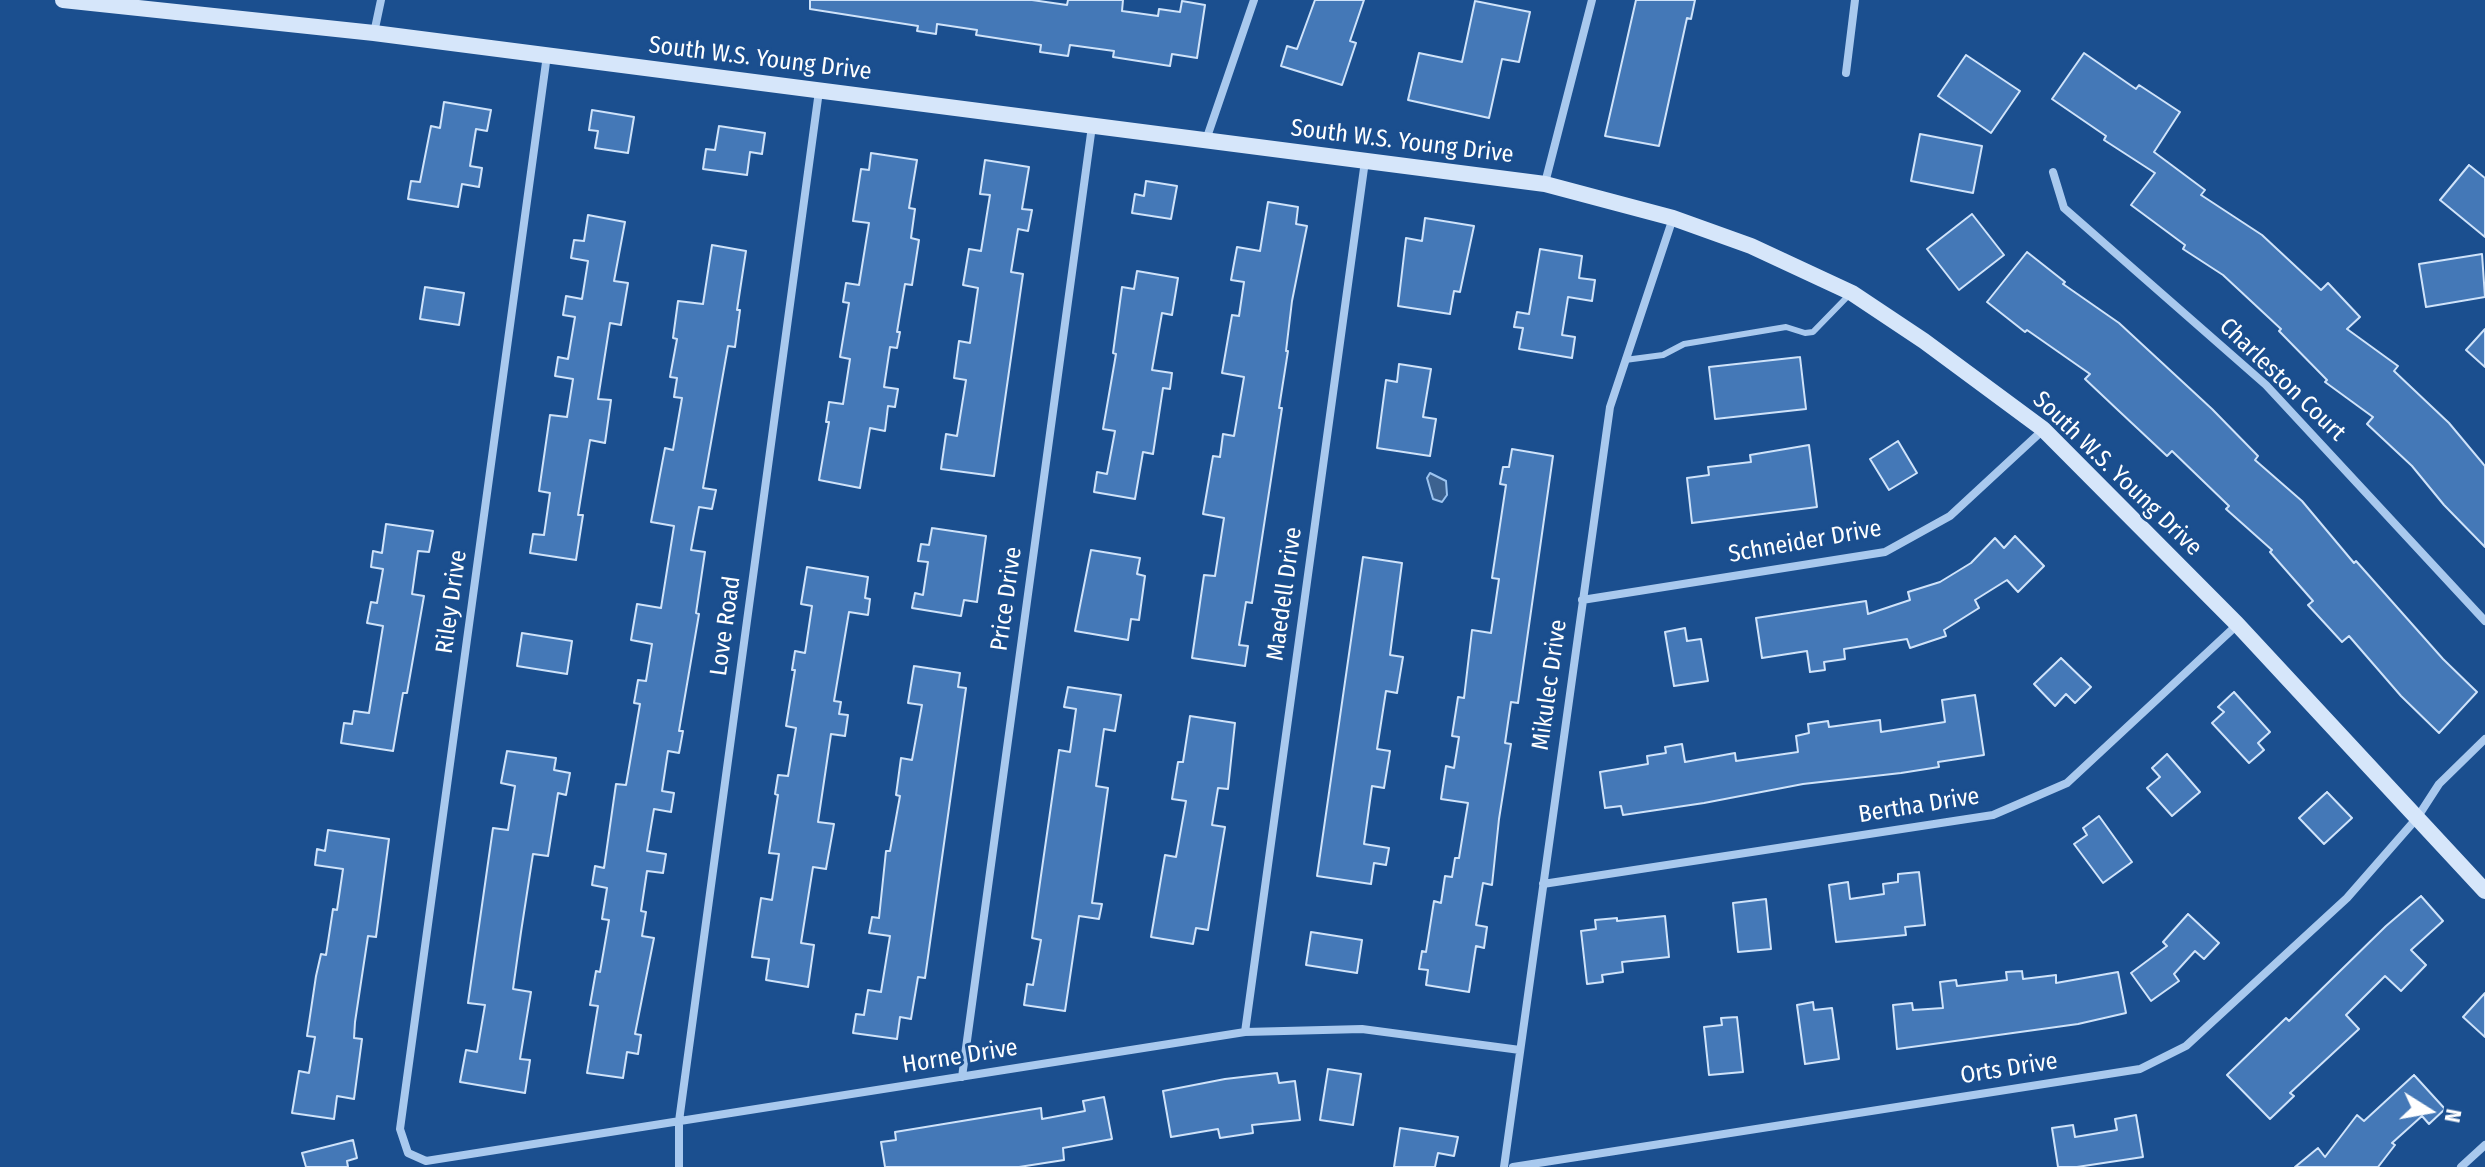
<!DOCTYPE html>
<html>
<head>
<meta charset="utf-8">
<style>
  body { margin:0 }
  #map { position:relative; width:2485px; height:1167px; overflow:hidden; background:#1b4f8f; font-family:"Fira Sans Condensed",sans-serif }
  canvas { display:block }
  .north { position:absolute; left:2389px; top:1071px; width:80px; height:80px; -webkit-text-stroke:6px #1b4f8f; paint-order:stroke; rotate:101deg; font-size:22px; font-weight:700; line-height:32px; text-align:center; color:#fff }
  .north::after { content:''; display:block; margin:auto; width:28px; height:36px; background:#fff; clip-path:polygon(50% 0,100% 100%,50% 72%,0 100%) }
</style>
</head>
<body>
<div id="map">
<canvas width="2485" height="1167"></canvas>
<div class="north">N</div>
</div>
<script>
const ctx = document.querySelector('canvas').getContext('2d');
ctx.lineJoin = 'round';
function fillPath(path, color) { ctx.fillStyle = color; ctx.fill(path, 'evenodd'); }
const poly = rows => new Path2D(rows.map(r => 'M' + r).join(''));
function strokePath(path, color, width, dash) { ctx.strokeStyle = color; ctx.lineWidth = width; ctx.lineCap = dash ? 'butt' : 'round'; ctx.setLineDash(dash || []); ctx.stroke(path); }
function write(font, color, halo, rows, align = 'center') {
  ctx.font = font + ' "Fira Sans Condensed",sans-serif'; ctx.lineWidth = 6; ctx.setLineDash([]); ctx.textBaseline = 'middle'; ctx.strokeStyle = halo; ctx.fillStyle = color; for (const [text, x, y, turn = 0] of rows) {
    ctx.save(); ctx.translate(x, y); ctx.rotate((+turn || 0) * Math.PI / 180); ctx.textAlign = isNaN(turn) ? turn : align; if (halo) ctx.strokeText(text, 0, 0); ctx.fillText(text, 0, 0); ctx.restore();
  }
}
const water = poly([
  [1430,473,1446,481,1447,495,1442,502,1433,499,1427,478,1430,473]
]);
const building = poly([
  [810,0,1032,0,1067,5,1068,0,1123,0,1122,11,1158,16,1159,9,1180,12,1182,1,1205,5,1197,58,1172,54,1170,66,1113,57,1114,51,1070,45,1068,56,1040,52,1041,45,976,35,977,30,937,24,936,34,917,31,918,26,810,9,810,0],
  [1315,0,1364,0,1350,41,1356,43,1342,85,1281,66,1287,46,1297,49,1315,0],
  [1636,0,1695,0,1691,19,1687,18,1659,146,1605,136,1636,0],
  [1475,1,1530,12,1519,62,1502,59,1489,118,1408,100,1419,53,1462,62,1475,1],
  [2084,53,2136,89,2139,85,2180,112,2154,152,2205,190,2201,195,2262,235,2321,290,2328,283,2360,317,2347,329,2398,366,2394,371,2449,423,2485,466,2485,547,2444,505,2412,466,2367,424,2373,417,2325,382,2327,380,2279,331,2281,329,2223,275,2183,249,2185,245,2131,205,2155,173,2104,140,2106,136,2052,99,2084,53],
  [1966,55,2020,91,1991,133,1938,96,1966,55],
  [444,102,491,110,487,131,476,129,470,166,482,168,479,187,462,184,458,207,408,199,411,181,420,182,431,126,440,128,444,102],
  [592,110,634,117,628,153,595,148,598,131,589,130,592,110],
  [719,126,765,133,762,154,750,152,747,175,703,169,706,149,715,150,719,126],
  [1920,134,1982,146,1973,193,1911,181,1920,134],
  [871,153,917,160,909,208,915,209,911,238,919,240,912,285,905,284,897,332,900,332,897,348,890,347,884,387,898,389,895,407,888,406,885,431,870,428,860,488,819,480,829,422,826,422,829,402,843,404,850,359,840,357,849,303,843,302,846,283,859,285,869,223,853,221,861,169,869,170,871,153],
  [985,160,1029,167,1022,209,1032,210,1028,231,1018,229,1011,272,1023,274,994,476,941,469,946,434,957,436,966,380,954,378,959,341,970,343,978,288,963,285,969,249,981,251,990,195,980,194,985,160],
  [2469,165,2485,178,2485,237,2440,200,2469,165],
  [1146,181,1177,186,1171,219,1132,213,1135,194,1144,196,1146,181],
  [1268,202,1298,207,1296,224,1307,226,1292,301,1286,351,1288,351,1279,408,1282,408,1252,603,1246,602,1239,645,1248,646,1245,666,1192,658,1204,575,1215,576,1224,518,1203,514,1213,456,1220,457,1223,434,1234,436,1244,377,1222,373,1232,315,1239,316,1244,282,1231,280,1237,247,1260,251,1268,202],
  [1972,214,2004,255,1959,290,1927,249,1972,214],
  [588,215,625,222,614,281,628,283,621,325,610,323,598,399,611,400,605,443,590,440,578,515,583,515,576,560,530,553,533,534,544,535,550,493,539,491,550,415,567,417,573,379,555,376,558,357,568,359,575,317,563,315,566,296,582,299,588,261,571,258,574,240,584,241,588,215],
  [1425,218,1474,226,1460,292,1454,291,1450,314,1398,306,1406,238,1422,241,1425,218],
  [712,245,746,251,737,310,740,310,735,347,728,346,703,488,716,490,712,509,699,507,691,550,705,552,696,613,699,614,679,731,683,731,679,753,668,751,662,791,674,793,671,812,654,809,647,851,666,854,663,873,647,871,641,911,646,912,642,936,654,938,635,1034,641,1035,638,1054,627,1052,623,1078,587,1073,598,1006,590,1005,596,971,600,972,609,920,602,919,607,888,592,885,595,866,604,868,616,784,626,785,640,704,634,703,638,680,646,681,652,644,631,640,637,604,661,608,674,526,651,522,665,448,673,450,682,398,674,397,677,378,670,377,677,339,673,338,678,301,703,304,712,245],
  [1540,249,1582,256,1579,278,1595,280,1592,301,1568,297,1562,335,1575,337,1572,358,1519,349,1523,328,1514,327,1517,312,1529,314,1540,249],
  [2027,252,2065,282,2063,284,2119,323,2212,409,2258,456,2255,460,2302,501,2354,563,2356,561,2443,659,2477,692,2439,733,2401,696,2349,636,2342,642,2308,605,2313,601,2270,552,2272,550,2226,509,2229,506,2172,451,2167,456,2120,412,2085,379,2090,374,2027,330,2025,332,1987,302,2027,252],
  [2482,254,2485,297,2426,307,2419,264,2482,254],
  [1137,271,1178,278,1172,315,1162,313,1152,370,1172,373,1170,389,1163,388,1153,454,1143,452,1135,499,1094,492,1097,472,1107,474,1115,431,1103,429,1116,354,1113,353,1122,287,1134,289,1137,271],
  [425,287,464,293,459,325,420,319,425,287],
  [2485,329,2485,367,2466,350,2485,329],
  [1800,357,1806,409,1715,419,1709,367,1800,357],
  [1399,364,1431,369,1423,417,1436,419,1430,456,1377,448,1386,380,1397,382,1399,364],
  [1898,441,1917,473,1889,490,1870,459,1898,441],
  [1809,445,1817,507,1692,523,1687,478,1709,475,1708,467,1751,462,1750,455,1809,445],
  [1512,449,1553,456,1518,703,1511,702,1505,743,1511,744,1499,819,1492,885,1483,883,1476,925,1487,927,1484,948,1476,946,1469,992,1426,985,1428,970,1419,969,1422,951,1426,952,1434,901,1441,903,1445,876,1452,877,1455,858,1459,858,1468,803,1441,799,1446,766,1454,768,1459,737,1452,736,1458,697,1464,698,1472,630,1491,633,1499,579,1492,578,1506,485,1500,484,1503,467,1509,467,1512,449],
  [386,524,433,531,429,552,418,551,412,594,424,596,407,693,403,693,393,751,341,743,344,723,352,724,354,711,369,713,383,626,367,623,371,602,377,603,383,569,371,567,373,551,382,553,386,524],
  [932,528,986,536,977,602,964,600,961,616,912,608,915,593,923,595,928,562,918,561,921,544,929,545,932,528],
  [2015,536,2044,566,2018,592,2007,580,1975,600,1979,608,1944,630,1946,636,1910,648,1907,639,1844,649,1845,659,1824,662,1825,670,1810,672,1807,651,1762,658,1756,618,1866,601,1868,614,1910,600,1908,592,1940,582,1971,563,1995,538,2004,548,2015,536],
  [1091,550,1140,558,1137,574,1145,576,1139,620,1131,619,1128,640,1075,631,1091,550],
  [1363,557,1402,563,1390,655,1403,657,1397,693,1386,691,1377,749,1390,751,1384,788,1372,786,1364,844,1389,848,1386,865,1374,863,1371,884,1317,876,1363,557],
  [807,567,868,577,865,598,870,599,868,615,849,612,834,701,841,702,839,714,848,715,845,736,831,734,818,822,834,824,826,869,813,867,801,943,814,945,808,987,766,980,769,959,752,957,761,898,772,900,779,854,769,853,778,795,775,794,778,775,788,776,796,728,786,726,795,670,792,670,795,651,805,653,812,606,801,604,807,567],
  [1685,628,1687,641,1701,639,1708,681,1674,686,1665,632,1685,628],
  [522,633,572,641,567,674,517,666,522,633],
  [2061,658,2091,687,2075,703,2066,694,2055,706,2034,684,2061,658],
  [914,666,960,673,958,687,966,688,925,978,918,977,911,1019,900,1017,897,1039,853,1033,856,1014,864,1015,868,990,881,992,890,936,869,933,872,917,879,918,886,851,890,851,900,796,896,795,901,758,912,760,922,705,908,703,914,666],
  [1068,687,1121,695,1115,731,1104,729,1096,786,1108,788,1092,903,1102,904,1099,919,1079,916,1065,1011,1024,1005,1027,984,1033,985,1041,940,1032,938,1059,750,1070,752,1076,709,1064,707,1068,687],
  [2234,692,2270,732,2258,743,2264,750,2249,763,2212,723,2224,712,2218,707,2234,692],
  [1975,695,1984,755,1938,762,1939,767,1901,773,1803,784,1704,803,1623,815,1621,806,1605,808,1600,772,1648,764,1647,756,1666,753,1665,747,1682,744,1685,762,1735,753,1736,761,1798,752,1796,736,1809,733,1808,724,1828,721,1829,727,1880,720,1881,732,1945,722,1942,700,1975,695],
  [1190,716,1235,723,1228,789,1218,788,1212,825,1225,827,1208,930,1196,928,1193,944,1151,937,1165,855,1176,857,1186,801,1172,799,1178,762,1183,762,1190,716],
  [507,751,556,758,554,770,570,773,566,795,558,793,548,856,533,854,521,932,513,989,531,992,520,1059,530,1060,525,1093,460,1082,466,1050,477,1052,485,1005,468,1003,493,828,508,830,515,786,501,783,507,751],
  [2167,754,2200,792,2172,816,2147,788,2160,777,2152,768,2167,754],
  [2327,792,2352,818,2324,844,2299,818,2327,792],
  [2099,816,2132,862,2103,883,2074,844,2087,835,2083,828,2099,816],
  [328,830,389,839,376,937,368,936,355,1022,354,1038,362,1039,354,1099,337,1096,334,1119,292,1113,299,1071,309,1073,315,1037,307,1036,316,976,321,954,326,955,333,909,337,910,343,869,315,865,317,849,325,851,328,830],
  [1919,872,1925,925,1905,927,1906,935,1836,942,1829,885,1848,882,1850,899,1884,894,1883,884,1898,882,1898,874,1919,872],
  [2421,896,2443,921,2411,950,2426,965,2401,991,2385,976,2346,1015,2359,1029,2290,1093,2294,1096,2270,1119,2227,1075,2286,1018,2289,1021,2386,926,2421,896],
  [1766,899,1771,949,1738,952,1733,903,1766,899],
  [2188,914,2219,943,2204,959,2195,951,2174,974,2179,981,2151,1001,2131,973,2167,946,2163,942,2188,914],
  [1665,916,1669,957,1622,962,1623,972,1602,975,1603,982,1587,984,1581,931,1596,929,1595,920,1617,918,1617,921,1665,916],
  [1311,932,1362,940,1357,973,1306,965,1311,932],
  [2022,971,2023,979,2056,975,2056,983,2118,972,2126,1013,2078,1024,1897,1049,1893,1005,1912,1003,1913,1010,1943,1008,1940,982,1956,980,1957,986,2007,980,2006,972,2022,971],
  [2485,993,2485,1037,2463,1017,2485,993],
  [1813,1002,1814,1010,1832,1008,1839,1059,1805,1064,1797,1005,1813,1002],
  [1737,1017,1743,1072,1709,1075,1704,1027,1722,1025,1721,1018,1737,1017],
  [1328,1069,1361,1074,1353,1125,1320,1120,1328,1069],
  [1277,1073,1279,1083,1295,1081,1300,1120,1252,1125,1253,1133,1220,1138,1218,1129,1171,1137,1163,1091,1225,1079,1277,1073],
  [2414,1075,2445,1109,2429,1124,2422,1116,2392,1143,2395,1145,2378,1167,2295,1167,2318,1148,2325,1157,2357,1115,2364,1121,2414,1075],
  [1104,1097,1112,1139,1063,1148,1064,1160,1019,1167,885,1167,881,1142,896,1140,895,1132,1041,1108,1042,1119,1085,1111,1083,1101,1104,1097],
  [2136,1115,2143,1157,2077,1167,2058,1167,2052,1128,2073,1125,2075,1137,2117,1130,2115,1119,2136,1115],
  [1400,1128,1458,1137,1454,1156,1438,1153,1435,1167,1394,1167,1400,1128],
  [353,1140,357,1158,347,1161,348,1167,306,1167,302,1153,353,1140]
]);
const lane = poly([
  [1625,360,1663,355,1684,344,1786,327,1805,333,1813,332,1849,295]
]);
const street = poly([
  [374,33,381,0],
  [547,55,400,1129,408,1153,426,1161,1245,1032,1362,1029,1520,1050],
  [1846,73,1855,0],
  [1206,140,1254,0],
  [2053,172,2064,208,2266,385,2485,621],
  [1545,183,1592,0],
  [1582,600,1885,552,1950,516,2043,430],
  [1543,884,1993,815,2067,783,2237,625],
  [1245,1032,1365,161],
  [962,1077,1092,126],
  [679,1167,679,1121,819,91],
  [1504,1167,1610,407,1673,218],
  [1513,1167,2140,1069,2186,1046,2347,898,2417,818,2439,784,2485,739],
  [2461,1167,2485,1145]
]);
const secondary = poly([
  [63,0,374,33,1545,184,1673,218,1751,246,1852,293,1924,341,2043,429,2237,624,2485,891]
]);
const streetNames = [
  ["South W.S. Young Drive",760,59,7],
  ["South W.S. Young Drive",1402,142,7],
  ["Charleston Court",2282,380,44],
  ["South W.S. Young Drive",2117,474,44],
  ["Schneider Drive",1805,542,-10],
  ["Maedell Drive",1285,594,-82],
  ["Price Drive",1007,599,-82],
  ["Riley Drive",452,602,-82],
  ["Love Road",726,626,-82],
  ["Mikulec Drive",1550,685,-82],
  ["Bertha Drive",1919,806,-9],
  ["Horne Drive",960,1057,-9],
  ["Orts Drive",2009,1069,-9]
];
fillPath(water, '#3c6290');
strokePath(water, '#9cc4f0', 2);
fillPath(building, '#4478b7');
strokePath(building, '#cfe3fa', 2);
strokePath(lane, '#a9c9ee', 6);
strokePath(street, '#a9c9ee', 8);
strokePath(secondary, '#d6e6fa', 16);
write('24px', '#fff', '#1b4f8f', streetNames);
</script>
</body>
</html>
